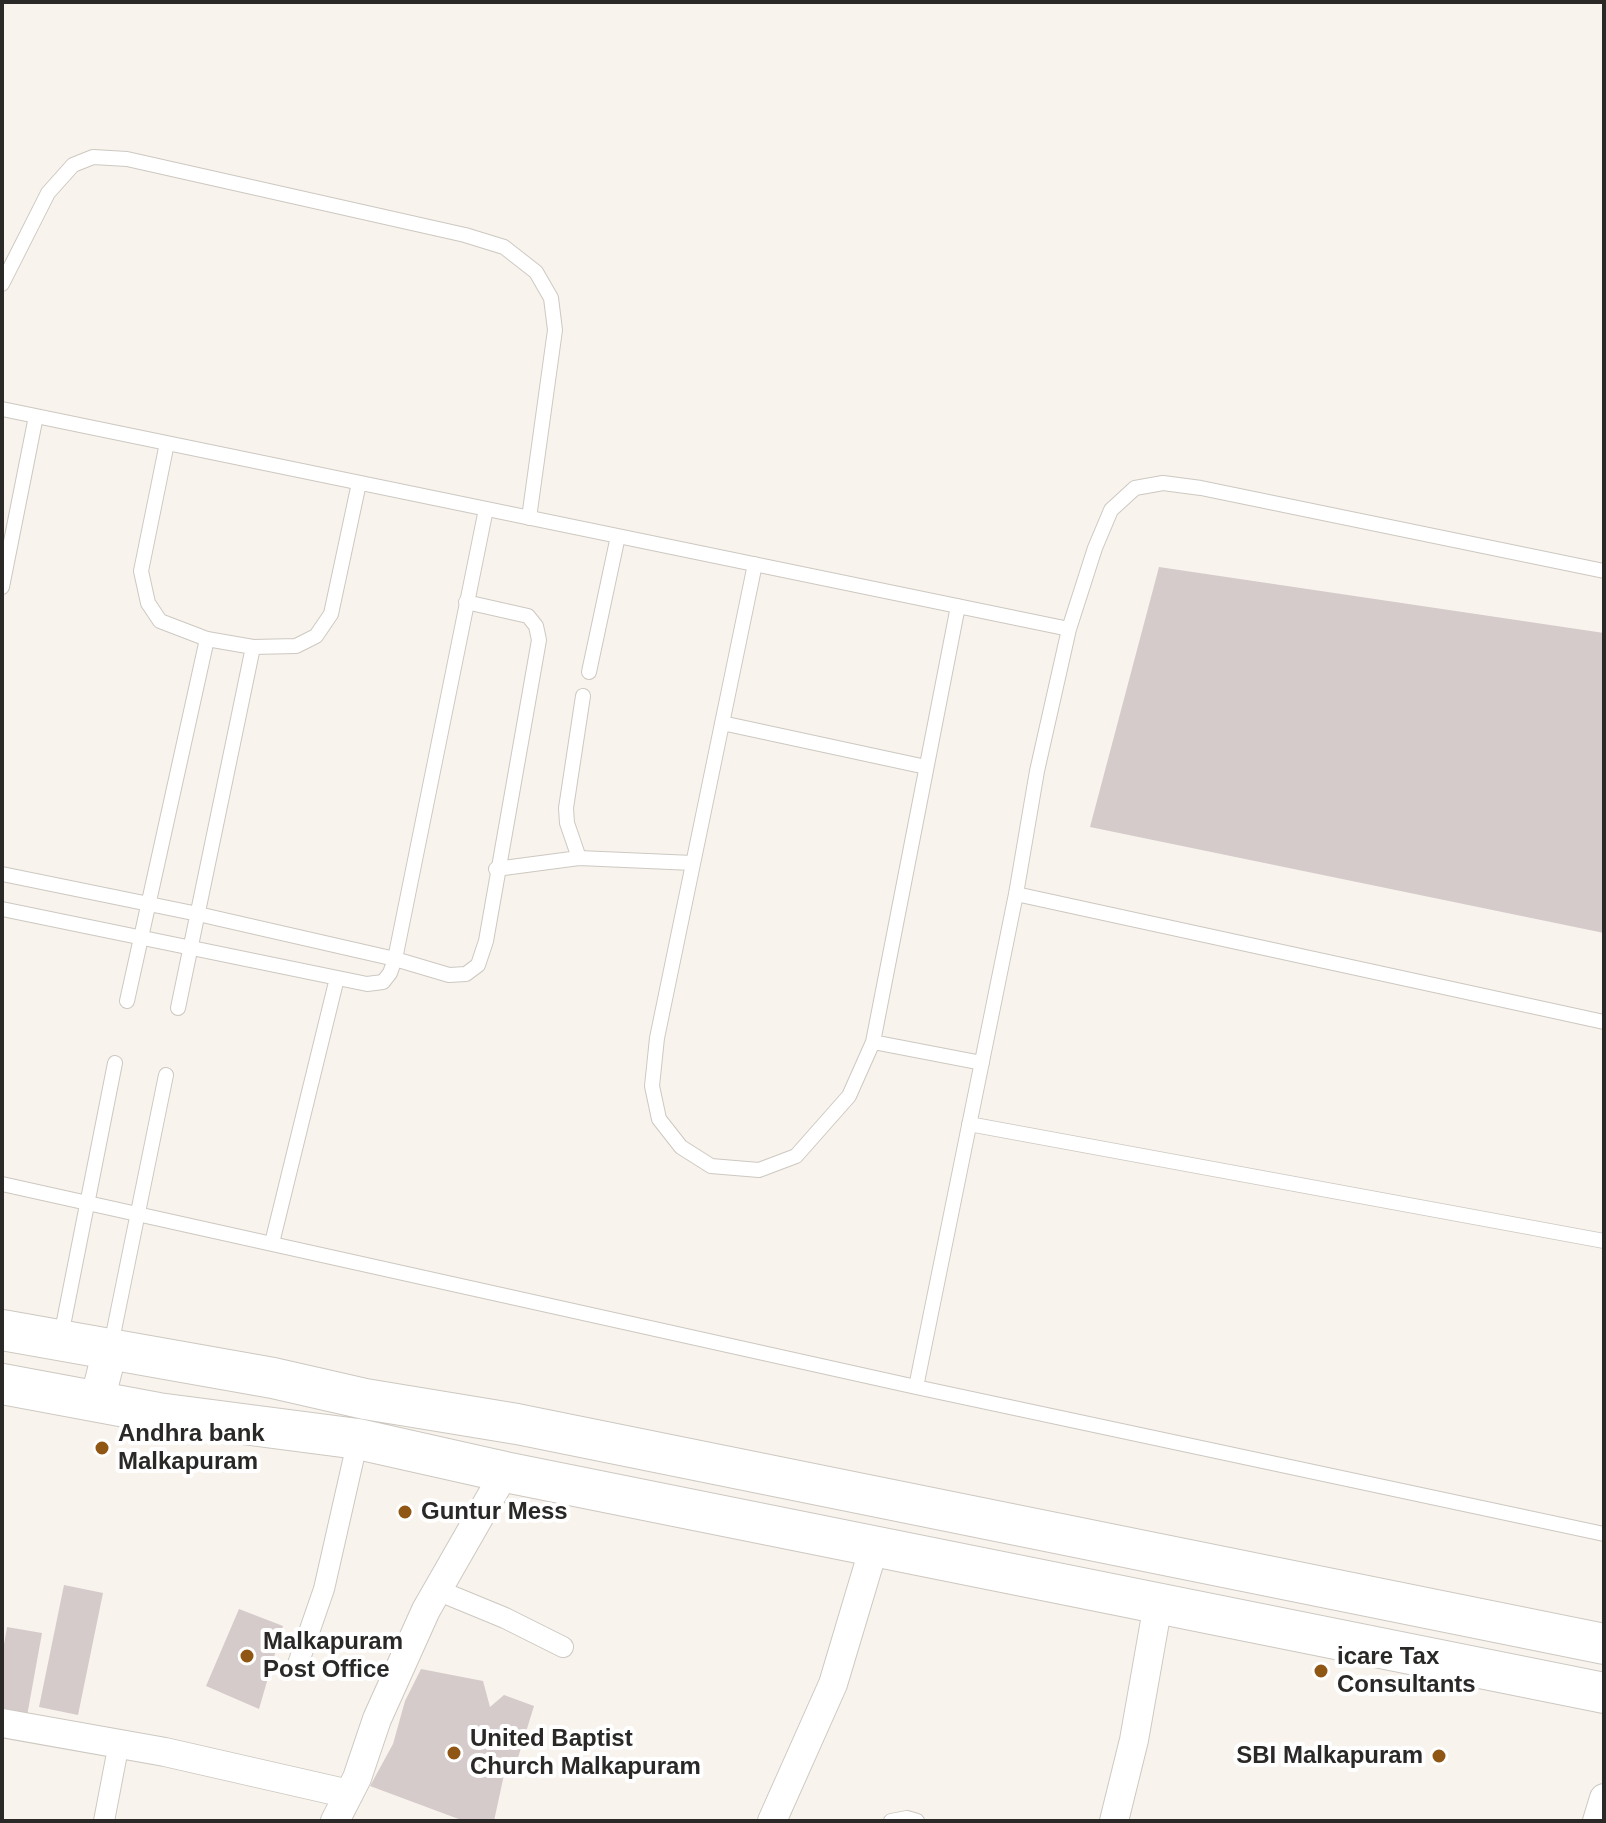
<!DOCTYPE html>
<html>
<head>
<meta charset="utf-8">
<style>
  body { margin:0 }
  #map { position:relative; width:1606px; height:1823px; overflow:hidden; background:#f8f3ec; font-family:Helvetica,sans-serif }
  canvas { display:block }
  .frame { position:absolute; inset:0; border:4px solid #2b2927; pointer-events:none }
</style>
</head>
<body>
<div id="map">
<canvas width="1606" height="1823"></canvas>
<div class="frame"></div>
</div>
<script>
const ctx = document.querySelector('canvas').getContext('2d');
ctx.lineJoin = 'round';
function fillPath(path, color) { ctx.fillStyle = color; ctx.fill(path, 'evenodd'); }
const poly = rows => new Path2D(rows.map(r => 'M' + r).join(''));
function strokePath(path, color, width, dash) { ctx.strokeStyle = color; ctx.lineWidth = width; ctx.lineCap = dash ? 'butt' : 'round'; ctx.setLineDash(dash || []); ctx.stroke(path); }
function write(font, color, halo, rows, align = 'center') {
  ctx.font = font + ' Helvetica,sans-serif'; ctx.lineWidth = 8; ctx.setLineDash([]); ctx.textBaseline = 'middle'; ctx.strokeStyle = halo; ctx.fillStyle = color; for (const [text, x, y, turn = 0] of rows) {
    ctx.save(); ctx.translate(x, y); ctx.rotate((+turn || 0) * Math.PI / 180); ctx.textAlign = isNaN(turn) ? turn : align; if (halo) ctx.strokeText(text, 0, 0); ctx.fillText(text, 0, 0); ctx.restore();
  }
}
const building = poly([
  [1159,567,1604,633,1604,933,1090,827],
  [64,1585,103,1593,78,1715,39,1707],
  [239,1609,283,1626,259,1709,206,1686],
  [7,1627,42,1633,27,1716,2,1712,2,1656],
  [421,1669,483,1681,490,1707,504,1695,534,1706,517,1761,505,1770,494,1821,464,1821,370,1786,393,1744,405,1701]
]);
const service = poly([
  [2,284,48,193,73,165,93,157,127,159,465,235,504,247,536,272,551,298,555,330,529,518],
  [2,409,1069,629],
  [167,443,141,571,148,603,160,621,207,639,253,647,296,646,316,636,331,614,359,483],
  [755,564,657,1038,652,1086,659,1119,681,1147,711,1166,759,1170,796,1156,849,1096,873,1042,958,606],
  [2,587,36,416],
  [589,672,618,536],
  [722,723,926,767],
  [579,858,567,823,566,808,583,696],
  [496,869,579,858,693,863],
  [2,874,198,914,395,959,449,975,466,974,478,965,486,941,539,640,536,626,528,616,466,602],
  [1016,894,1604,1022],
  [2,909,367,984,383,982,390,973,395,959,486,509],
  [127,1001,207,639],
  [178,1008,253,647],
  [873,1042,982,1063],
  [969,1124,1604,1241],
  [2,1184,916,1387,1604,1534],
  [272,1243,337,978],
  [61,1336,115,1063],
  [111,1345,166,1075],
  [916,1387,1016,894,1037,771,1069,629,1095,548,1111,510,1135,488,1163,483,1201,488,1604,571],
  [891,1821,907,1818,917,1821]
]);
const pedestrian = poly([
  [437,1590,505,1618,563,1647],
  [297,1667,324,1589,358,1439],
  [104,1821,119,1743]
]);
const minor = poly([
  [2,1723,165,1752,349,1794],
  [335,1821,357,1778,377,1719,426,1610,505,1472],
  [772,1821,833,1684,874,1547],
  [1114,1821,1134,1740,1158,1604],
  [1597,1821,1604,1798]
]);
const tertiary = poly([
  [97,1401,110,1350]
]);
const secondary = poly([
  [2,1330,273,1378,365,1399,517,1424,1604,1644],
  [2,1384,158,1413,358,1439,505,1472,1604,1693]
]);
const markers = [
  [102,1448,8,"#905613"],
  [405,1512,8,"#905613"],
  [247,1656,8,"#905613"],
  [1321,1671,8,"#905613"],
  [454,1753,8,"#905613"],
  [1439,1756,8,"#905613"]
];
const poiNames = [
  ["Andhra bank",118,1434],
  ["Malkapuram",118,1462],
  ["Guntur Mess",421,1512],
  ["Malkapuram",263,1642],
  ["Post Office",263,1670],
  ["icare Tax",1337,1657],
  ["Consultants",1337,1685],
  ["United Baptist",470,1739],
  ["Church Malkapuram",470,1767],
  ["SBI Malkapuram",1423,1756,"right"]
];
fillPath(building, '#d4cbca');
strokePath(service, '#cdc8c1', 16);
strokePath(pedestrian, '#cdc8c1', 22);
strokePath(minor, '#cdc8c1', 30);
strokePath(tertiary, '#cdc8c1', 36);
strokePath(secondary, '#cdc8c1', 42);
strokePath(service, '#fff', 14);
strokePath(pedestrian, '#fff', 20);
strokePath(minor, '#fff', 28);
strokePath(tertiary, '#fff', 34);
strokePath(secondary, '#fff', 40);
for (const [x, y, r, color] of markers) { const dot = new Path2D(); dot.arc(x, y, r, 0, 2 * Math.PI); ctx.fillStyle = color; ctx.fill(dot); strokePath(dot, '#fff', 3); }
write('bold 24px', '#2b2927', '#fff', poiNames, 'left');
</script>
</body>
</html>
